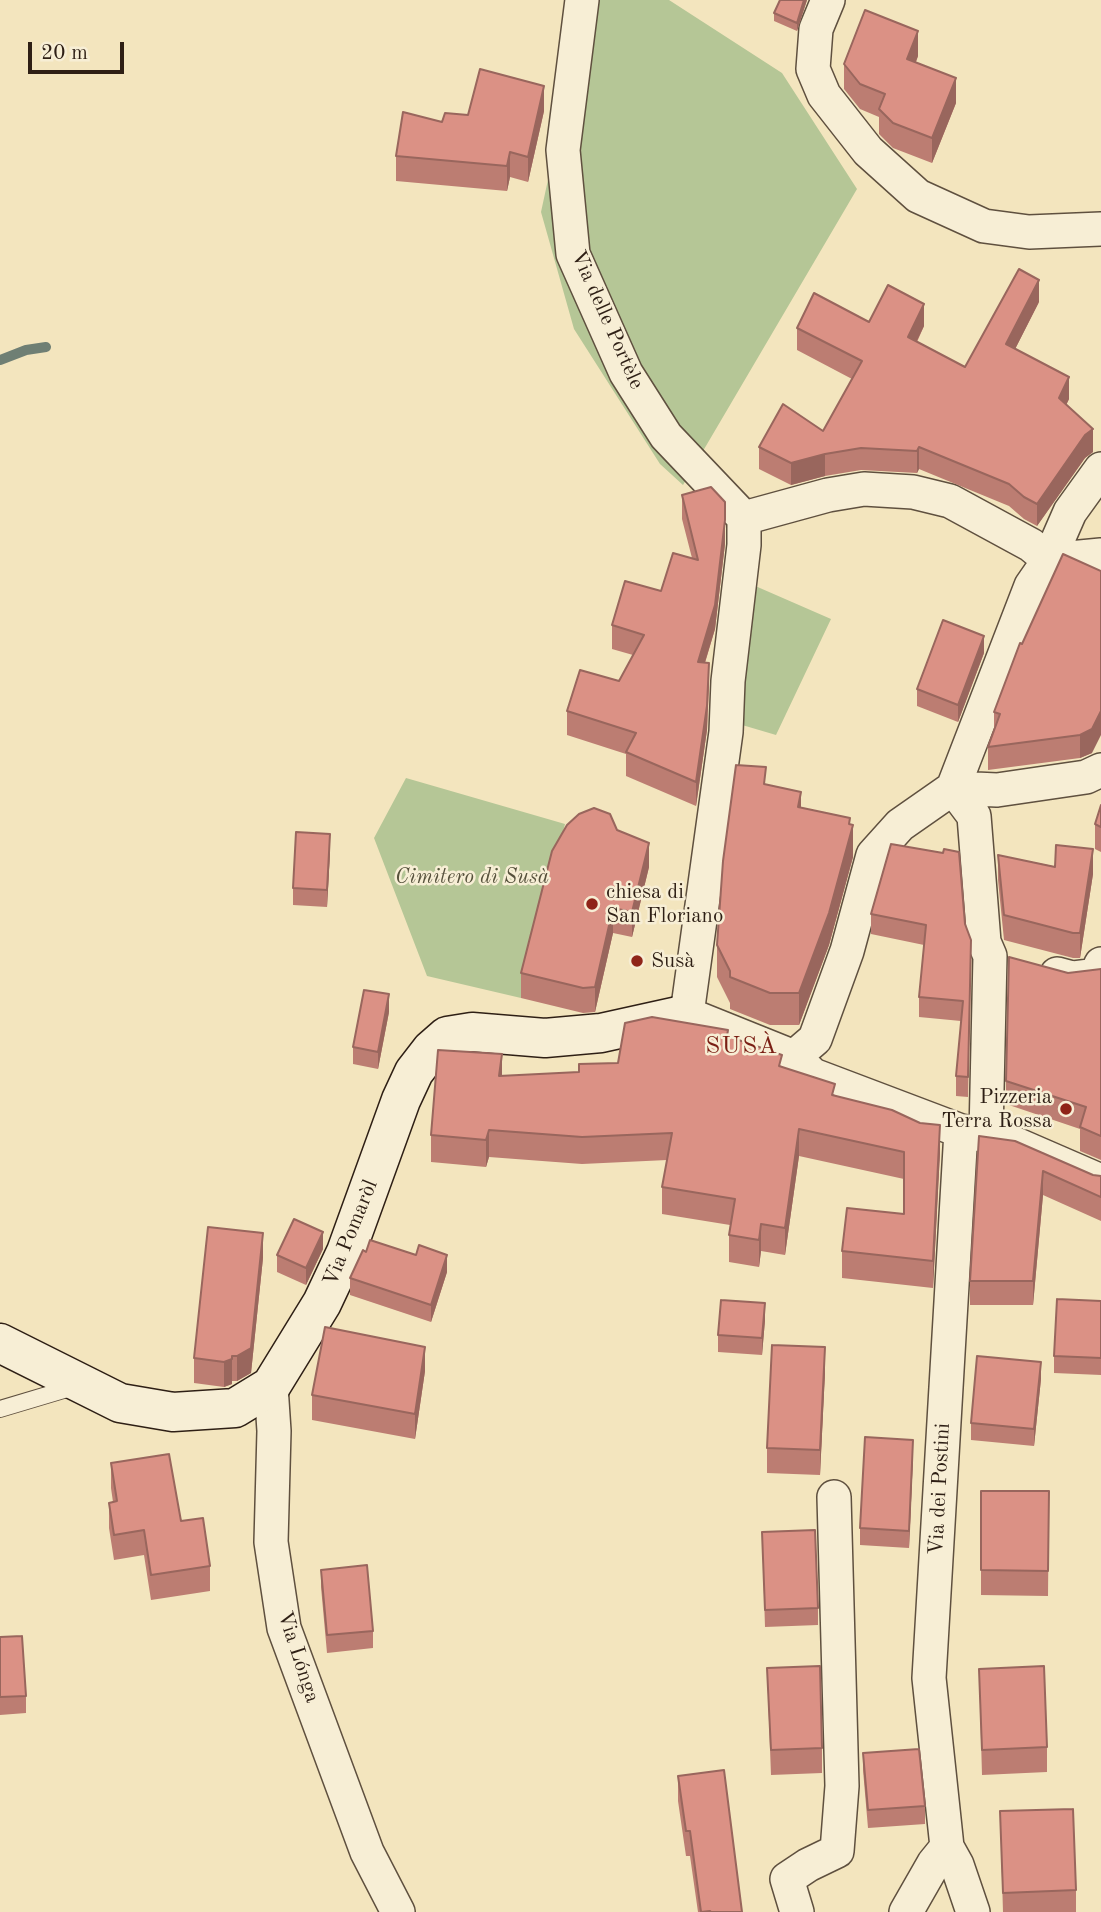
<!DOCTYPE html>
<html>
<head>
<meta charset="utf-8">
<style>
  body { margin:0 }
  #map { position:relative; width:1101px; height:1912px; overflow:hidden; background:#f3e5be; font-family:"Old Standard TT",serif }
  canvas { display:block }
  .scale { position:absolute; left:28px; top:42px; width:96px; height:32px; box-sizing:border-box; border:4px solid #2e1f15; border-top:0; padding-left:9px; font-size:21px; line-height:24px; white-space:nowrap; color:#2e1f15; -webkit-text-stroke:5px #f7eed5; paint-order:stroke }
</style>
</head>
<body>
<div id="map">
<canvas width="1101" height="1912"></canvas>
<div class="scale">20 m</div>
</div>
<script>
const ctx = document.querySelector('canvas').getContext('2d');
ctx.lineJoin = 'round';
function fillPath(path, color) { ctx.fillStyle = color; ctx.fill(path, 'evenodd'); }
const poly = rows => new Path2D(rows.map(r => 'M' + r).join(''));
function strokePath(path, color, width, dash) { ctx.strokeStyle = color; ctx.lineWidth = width; ctx.lineCap = dash ? 'butt' : 'round'; ctx.setLineDash(dash || []); ctx.stroke(path); }
function write(font, color, halo, rows, align = 'center') {
  ctx.font = font + ' "Old Standard TT",serif'; ctx.lineWidth = 5; ctx.setLineDash([]); ctx.textBaseline = 'middle'; ctx.strokeStyle = halo; ctx.fillStyle = color; for (const [text, x, y, turn = 0] of rows) {
    ctx.save(); ctx.translate(x, y); ctx.rotate((+turn || 0) * Math.PI / 180); ctx.textAlign = isNaN(turn) ? turn : align; if (halo) ctx.strokeText(text, 0, 0); ctx.fillText(text, 0, 0); ctx.restore();
  }
}
const green = poly([
  [587,0,669,0,782,73,857,189,683,485,660,464,574,329,541,212],
  [753,585,831,619,776,735,732,722],
  [406,778,565,824,521,998,427,976,374,838]
]);
const stream = poly([
  [0,360,26,350,46,347]
]);
const lane = poly([
  [0,1409,77,1386]
]);
const street = poly([
  [582,0,563,150,573,254,626,373,666,436,744,518,744,545,728,681,726,732,687,1014,794,1057,813,1075,961,1131,1004,1139,1101,1181],
  [828,0,816,29,813,69,824,95,868,151,918,196,984,226,1029,232,1101,229],
  [744,518,828,495,864,489,913,492,950,501,1031,545,1049,560],
  [1049,560,1101,555],
  [953,788,974,816,984,942,990,956,986,1134],
  [953,788,997,790,1086,777,1101,770],
  [1057,974,1072,978,1096,975,1101,964],
  [794,1057,815,1039,847,951,873,855,900,825,953,788,1031,586,1049,560,1070,512,1101,469],
  [961,1131,929,1678,947,1847,957,1865,973,1912],
  [271,1386,274,1431,271,1542,284,1628,367,1852,398,1912],
  [797,1912,787,1879,808,1865,837,1851,842,1786,834,1497],
  [906,1912,934,1863,947,1847]
]);
const secondary = poly([
  [0,1343,120,1403,173,1412,235,1408,271,1386,322,1303,346,1252,401,1100,414,1072,431,1050,447,1036,472,1032,545,1038,601,1033,687,1014]
]);
const wall = poly([
  [807,0,797,31,774,21,774,13],
  [918,56,916,62,956,103,932,163,893,148,879,134,879,117,860,109,844,89,844,64],
  [544,111,528,182,510,177,507,191,396,181,396,156,442,122,468,115],
  [1039,302,1015,349,1069,399,1066,405,1093,452,1085,458,1037,526,1024,519,1009,506,919,469,917,473,861,470,825,476,791,485,759,469,759,447,823,431,852,379,797,350,797,328,869,322,924,326,917,342,965,367],
  [682,495,725,544,715,629,705,663,709,687,707,730,696,806,626,776,626,754,567,735,567,711,619,681,633,655,612,649,612,625,661,591,692,558,682,519],
  [1020,643,1092,753,1080,758,988,770,988,747,994,731,994,712],
  [984,653,958,722,917,706,917,689],
  [766,784,801,807,850,825,853,857,829,945,799,1025,770,1025,730,1009,730,1003,717,977,717,945],
  [1101,805,1101,852,1095,849,1095,824],
  [617,830,649,867,632,937,613,933,595,1012,583,1013,521,998,521,973],
  [330,851,327,907,293,905,293,888],
  [998,855,1093,874,1080,958,1073,958,1004,940,998,880],
  [871,914,965,924,971,960,968,1097,956,1096,956,1076,961,1021,919,1017,919,997,924,945,871,934],
  [1101,969,1101,1160,1080,1151,1080,1129,1006,1104,1006,1081,1068,973],
  [389,1012,378,1069,353,1064,353,1047],
  [728,1037,940,1152,933,1288,842,1278,842,1251,904,1214,904,1179,799,1156,785,1255,761,1251,759,1267,729,1262,729,1235,730,1225,662,1214,662,1187,667,1160,582,1164,489,1157,486,1167,431,1162,431,1135,579,1072,579,1064,618,1063],
  [979,1136,1093,1175,1101,1176,1101,1221,1043,1195,1033,1305,970,1305,970,1281],
  [323,1249,306,1285,277,1272,277,1255],
  [366,1252,447,1272,431,1322,350,1295,350,1278],
  [263,1258,251,1373,237,1381,232,1381,232,1384,224,1387,194,1383,194,1358],
  [1101,1301,1101,1375,1054,1373,1054,1356],
  [765,1320,762,1355,718,1352,718,1335],
  [425,1371,415,1439,312,1420,312,1395],
  [825,1372,820,1475,767,1473,767,1448],
  [1041,1379,1034,1446,971,1440,971,1423],
  [913,1457,909,1548,860,1545,860,1528],
  [111,1463,181,1521,210,1566,210,1591,151,1600,144,1555,114,1560,109,1528,109,1503,113,1502,111,1488],
  [981,1491,1049,1491,1048,1596,981,1595],
  [762,1532,818,1608,818,1625,765,1627],
  [321,1570,373,1631,373,1648,327,1653,321,1587],
  [0,1637,26,1696,26,1713,0,1715],
  [767,1668,822,1748,822,1773,771,1775],
  [979,1669,1047,1747,1047,1772,982,1775],
  [863,1753,925,1806,925,1824,868,1828,863,1770],
  [678,1776,742,1912,698,1912,690,1856,686,1856,678,1801],
  [1000,1811,1076,1890,1076,1912,1003,1912]
]);
const shadedWall = poly([
  [804,0,807,0,797,31,797,23],
  [918,31,918,56,907,84,907,59],
  [956,78,956,103,932,163,932,138],
  [544,86,544,111,528,182,528,157],
  [510,152,510,177,507,191,507,166],
  [1039,280,1039,302,1006,367,1006,344],
  [924,304,924,326,908,359,908,337],
  [1069,377,1069,399,1059,420,1059,398],
  [1093,429,1093,452,1085,458,1037,526,1037,504,1085,435],
  [919,447,919,469,917,473,917,451],
  [825,454,825,476,791,485,791,463],
  [725,520,725,544,715,629,698,685,698,662],
  [984,636,984,653,958,722,958,705],
  [709,663,707,730,696,806,696,782],
  [1101,711,1101,735,1092,753,1080,758,1080,735],
  [801,792,801,824,798,807],
  [850,818,850,834,853,825,853,857,829,945,799,1025,799,993],
  [330,834,330,851,327,907,327,890],
  [649,843,649,867,632,937,632,912],
  [1093,849,1093,874,1080,958,1080,933],
  [613,908,613,933,595,1012,595,987],
  [389,994,389,1012,378,1069,378,1052],
  [502,1054,502,1081,499,1076],
  [940,1125,940,1152,933,1288,933,1261],
  [799,1129,799,1156,785,1255,785,1228],
  [489,1130,489,1157,486,1167,486,1140],
  [1043,1171,1043,1195,1033,1305,1033,1281],
  [761,1224,761,1251,759,1267,759,1240],
  [323,1232,323,1249,306,1285,306,1268],
  [263,1233,263,1258,251,1373,237,1381,237,1356],
  [447,1255,447,1272,431,1322,431,1305],
  [765,1303,765,1320,762,1355,762,1338],
  [425,1347,425,1371,415,1439,415,1414],
  [825,1347,825,1372,820,1475,820,1450],
  [232,1356,232,1384,224,1387,224,1362],
  [1041,1362,1041,1379,1034,1446,1034,1429],
  [913,1440,913,1457,909,1548,909,1531]
]);
const building = poly([
  [780,0,804,0,797,23,774,13,780,0],
  [865,10,918,31,907,59,956,78,932,138,893,123,879,109,885,94,860,84,844,64,865,10],
  [480,69,544,86,528,157,510,152,507,166,396,156,403,112,442,122,445,113,468,115,480,69],
  [1019,269,1039,280,1006,344,1069,377,1059,398,1093,429,1085,435,1037,504,1024,497,1009,484,919,447,917,451,861,448,825,454,791,463,759,447,783,404,823,431,862,361,797,328,814,293,869,322,888,285,924,304,908,337,965,367,1019,269],
  [711,487,725,502,725,520,715,605,698,662,709,663,707,706,696,782,626,752,636,733,567,711,580,670,619,681,644,635,612,625,625,581,661,591,673,553,698,560,682,495,711,487],
  [1063,554,1101,571,1101,711,1092,729,1080,735,988,747,1000,714,994,712,1020,643,1022,644,1063,554],
  [943,620,984,636,958,705,917,689,943,620],
  [736,765,766,767,764,784,801,792,798,807,850,818,849,824,853,825,829,913,799,993,770,993,730,977,730,971,717,945,723,861,736,765],
  [1101,805,1101,827,1095,824,1101,805],
  [594,808,610,814,617,830,649,843,632,912,613,908,595,987,583,988,521,973,552,851,567,825,579,814,594,808],
  [296,832,330,834,327,890,293,888,296,832],
  [891,844,943,853,944,849,959,852,965,924,971,940,968,1077,956,1076,963,1001,919,997,926,925,871,914,891,844],
  [1056,845,1093,849,1080,933,1073,933,1004,915,998,855,1055,867,1056,845],
  [1009,957,1068,973,1101,969,1101,1136,1080,1127,1086,1107,1006,1081,1009,957],
  [364,990,389,994,378,1052,353,1047,364,990],
  [652,1017,728,1030,727,1036,782,1055,779,1066,835,1084,832,1095,892,1110,920,1123,940,1125,933,1261,842,1251,847,1208,904,1214,904,1152,799,1129,785,1228,761,1224,759,1240,729,1235,735,1199,662,1187,672,1133,582,1137,489,1130,486,1140,431,1135,438,1050,502,1054,499,1076,579,1072,579,1064,618,1063,625,1023,652,1017],
  [979,1136,1015,1141,1093,1175,1101,1176,1101,1197,1043,1171,1033,1281,970,1281,979,1136],
  [294,1219,323,1232,306,1268,277,1255,294,1219],
  [208,1227,263,1233,251,1348,237,1356,232,1356,232,1359,224,1362,194,1358,208,1227],
  [370,1240,416,1255,419,1245,447,1255,431,1305,350,1278,363,1250,366,1252,370,1240],
  [1057,1299,1101,1301,1101,1358,1054,1356,1057,1299],
  [721,1300,765,1303,762,1338,718,1335,721,1300],
  [325,1327,425,1347,415,1414,312,1395,325,1327],
  [772,1345,825,1347,820,1450,767,1448,772,1345],
  [977,1356,1041,1362,1034,1429,971,1423,977,1356],
  [865,1437,913,1440,909,1531,860,1528,865,1437],
  [169,1454,181,1521,203,1518,210,1566,151,1575,144,1530,114,1535,109,1503,117,1501,111,1463,169,1454],
  [981,1491,1049,1491,1048,1571,981,1570,981,1491],
  [815,1530,818,1608,765,1610,762,1532,815,1530],
  [367,1565,373,1631,327,1635,321,1570,367,1565],
  [22,1636,26,1696,0,1697,0,1637,22,1636],
  [820,1666,822,1748,771,1750,767,1668,820,1666],
  [1044,1666,1047,1747,982,1750,979,1669,1044,1666],
  [919,1749,925,1806,868,1810,863,1753,919,1749],
  [724,1770,742,1912,711,1912,710,1911,701,1912,690,1831,686,1831,678,1776,724,1770],
  [1073,1809,1076,1890,1003,1893,1000,1811,1073,1809]
]);
const markers = [
  [592,904,7,"#8f2418"],
  [637,961,7,"#8f2418"],
  [1066,1109,7,"#8f2418"]
];
const streetNames = [
  ["Via delle Portèle",607,320,66],
  ["Via Pomaròl",351,1233,-68],
  ["Via dei Postini",940,1489,-87],
  ["Via Lónga",298,1657,72]
];
const parkNames = [
  ["Cimitero di Susà",472,877]
];
const poiNames = [
  ["chiesa di",606,892],
  ["San Floriano",606,916],
  ["Susà",651,961],
  ["Pizzeria",1052,1097,"right"],
  ["Terra Rossa",1052,1121,"right"]
];
const quarterNames = [
  ["SUSÀ",742,1047]
];
fillPath(green, '#b5c696');
strokePath(stream, '#6f7f74', 10);
strokePath(lane, '#5f503f', 18);
strokePath(street, '#5f503f', 36);
strokePath(secondary, '#2e1f15', 41);
strokePath(lane, '#f7eed5', 16);
strokePath(street, '#f7eed5', 33);
strokePath(secondary, '#f7eed5', 38);
fillPath(wall, '#bc7d72');
fillPath(shadedWall, '#99665d');
fillPath(building, '#db9185');
strokePath(building, '#99665d', 2);
for (const [x, y, r, color] of markers) { const dot = new Path2D(); dot.arc(x, y, r, 0, 2 * Math.PI); ctx.fillStyle = color; ctx.fill(dot); strokePath(dot, '#f7eed5', 2.5); }
write('21px', '#2e1f15', '#f7eed5', streetNames);
write('italic 21px', '#56513c', '#f7eed5', parkNames);
write('21px', '#2e1f15', '#f7eed5', poiNames, 'left');
ctx.letterSpacing = '2px';
write('24px', '#7a1f14', '#f7eed5', quarterNames);
ctx.letterSpacing = '0px';
</script>
</body>
</html>
